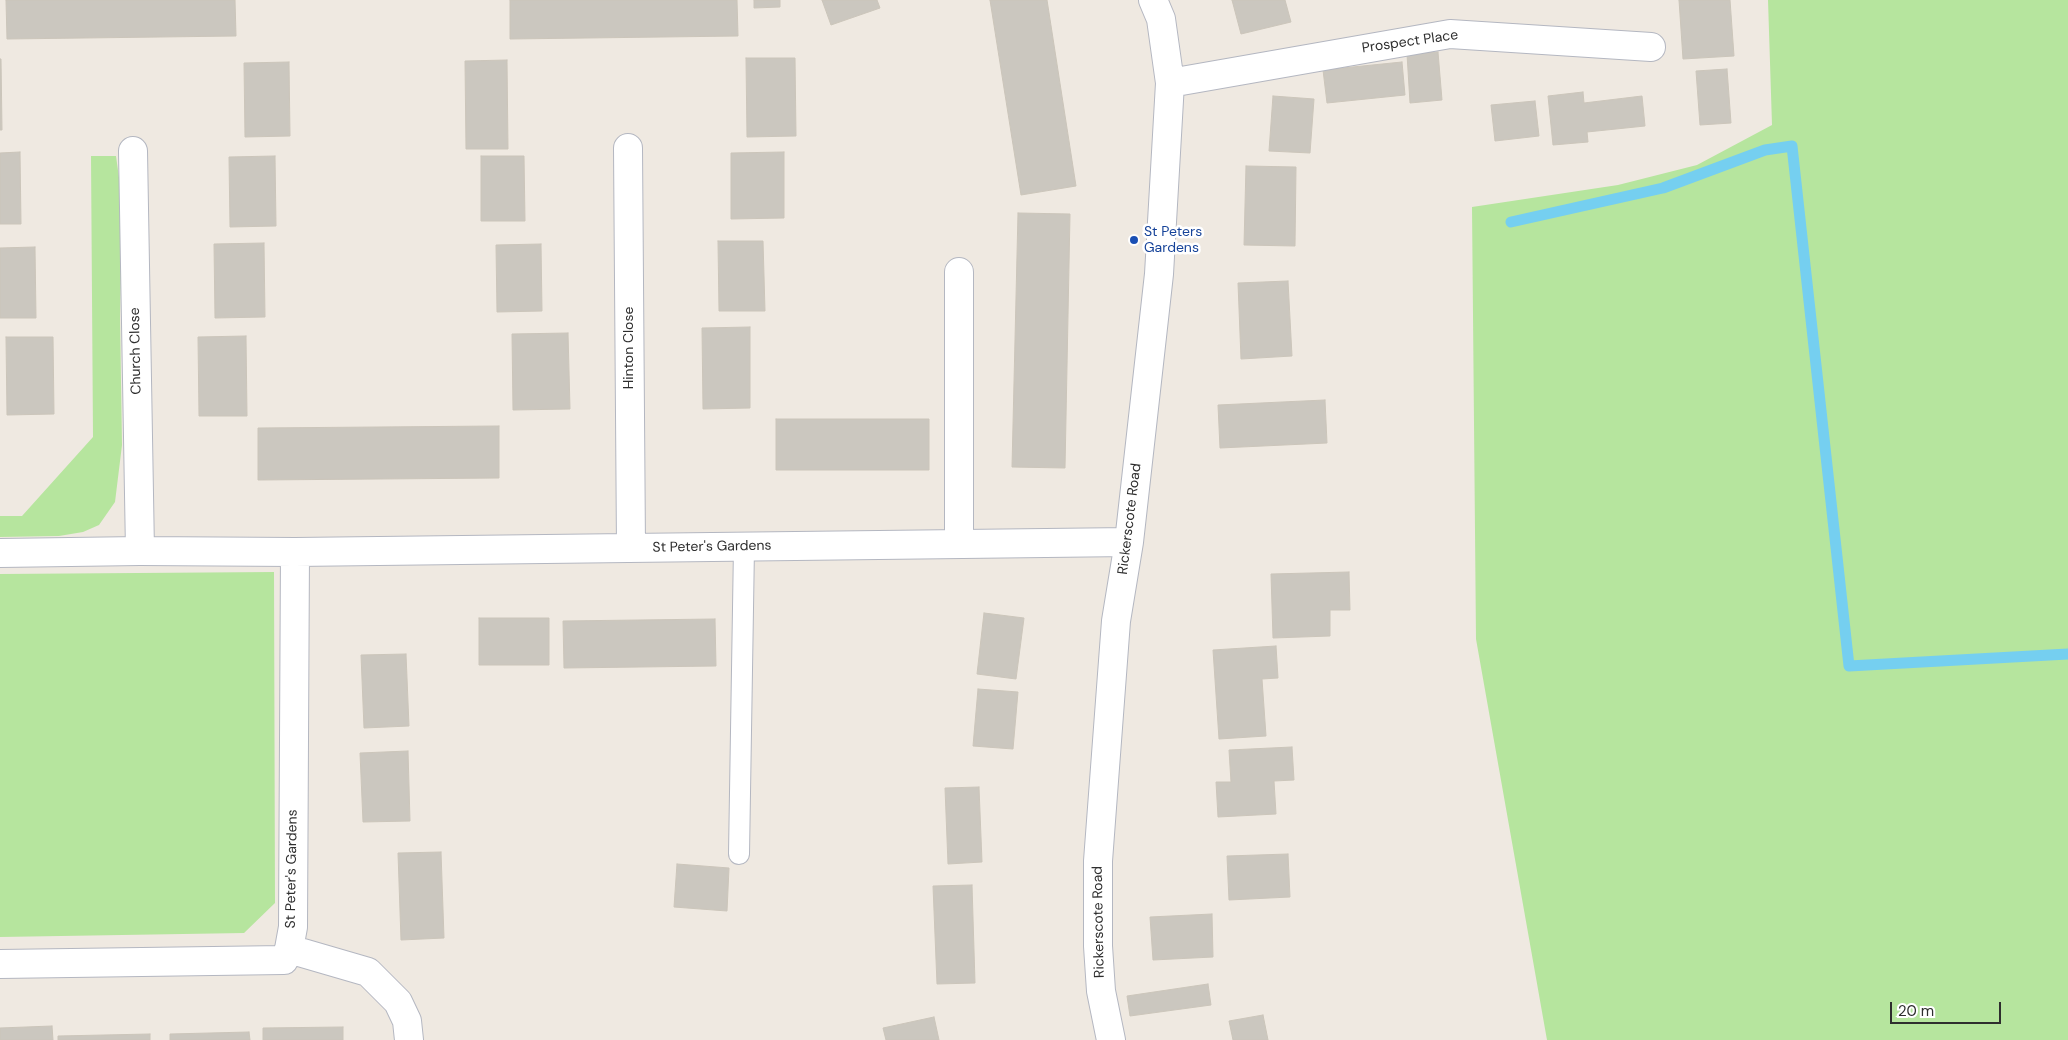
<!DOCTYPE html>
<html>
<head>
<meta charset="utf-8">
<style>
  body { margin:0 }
  #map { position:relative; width:2068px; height:1040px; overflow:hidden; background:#efe9e1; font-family:"DM Sans",sans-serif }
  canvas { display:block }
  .scale { position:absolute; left:1890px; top:1002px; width:111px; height:22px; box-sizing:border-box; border:2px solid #2e2e2e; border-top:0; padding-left:6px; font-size:15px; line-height:18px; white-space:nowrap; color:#2e2e2e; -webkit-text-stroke:4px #fff; paint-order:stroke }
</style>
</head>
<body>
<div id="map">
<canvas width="2068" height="1040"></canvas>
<div class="scale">20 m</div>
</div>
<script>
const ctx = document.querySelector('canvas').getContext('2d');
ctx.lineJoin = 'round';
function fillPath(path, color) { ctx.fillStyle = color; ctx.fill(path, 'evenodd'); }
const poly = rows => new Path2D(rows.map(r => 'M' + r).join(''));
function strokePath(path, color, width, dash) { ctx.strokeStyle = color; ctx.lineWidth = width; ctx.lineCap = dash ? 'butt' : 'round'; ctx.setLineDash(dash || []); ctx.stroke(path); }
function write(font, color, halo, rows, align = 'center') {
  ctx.font = font + ' "DM Sans",sans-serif'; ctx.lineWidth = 5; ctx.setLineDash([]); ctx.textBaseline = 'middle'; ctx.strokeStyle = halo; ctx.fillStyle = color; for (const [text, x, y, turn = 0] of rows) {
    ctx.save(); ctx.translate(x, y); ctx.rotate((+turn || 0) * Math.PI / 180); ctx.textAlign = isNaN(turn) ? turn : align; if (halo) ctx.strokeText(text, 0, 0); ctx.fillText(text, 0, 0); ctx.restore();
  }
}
const green = poly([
  [1768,0,2068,0,2068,1040,1547,1040,1476,639,1472,207,1618,185,1697,165,1772,125],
  [91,156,116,156,122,199,120,318,122,445,115,502,99,525,83,532,59,536,0,537,0,516,22,516,93,437],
  [274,572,275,903,244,933,0,937,0,574]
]);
const stream = poly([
  [1511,222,1663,188,1765,150,1792,146,1849,666,2068,654]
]);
const building = poly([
  [6,0,235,0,236,36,7,39,6,0],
  [510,0,737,0,738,36,510,39,510,0],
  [754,0,780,0,780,7,754,8,754,0],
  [822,0,877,0,880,8,831,25,822,0],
  [990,0,1047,0,1076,186,1021,195,990,0],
  [1232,0,1285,0,1291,22,1241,34,1232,0],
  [1679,0,1730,0,1734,56,1683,59,1679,0],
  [1438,52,1442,100,1410,103,1407,54,1438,52],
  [746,58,795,58,796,136,747,137,746,58],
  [0,59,1,59,2,130,0,130,0,59],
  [507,60,508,149,466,149,465,61,507,60],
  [289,62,290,136,245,137,244,63,289,62],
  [1402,62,1405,95,1327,103,1323,70,1402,62],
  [1727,69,1731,123,1700,125,1696,71,1727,69],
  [1583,92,1584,103,1642,96,1645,126,1587,132,1588,142,1553,145,1548,96,1583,92],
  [1273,96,1314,99,1310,153,1269,151,1273,96],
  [1535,101,1539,136,1495,141,1491,105,1535,101],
  [20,152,21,224,0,224,0,153,20,152],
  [784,152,784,218,731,219,731,153,784,152],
  [275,156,276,226,230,227,229,157,275,156],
  [481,156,524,156,525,221,481,221,481,156],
  [1246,166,1296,167,1295,246,1244,245,1246,166],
  [1018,213,1070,214,1065,468,1012,467,1018,213],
  [718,241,763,241,765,311,719,311,718,241],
  [264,243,265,317,215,318,214,244,264,243],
  [541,244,542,311,497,312,496,245,541,244],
  [35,247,36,318,0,318,0,248,35,247],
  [1288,281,1292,356,1241,359,1238,283,1288,281],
  [750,327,750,408,703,409,702,328,750,327],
  [568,333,570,409,513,410,512,334,568,333],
  [246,336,247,416,199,416,198,337,246,336],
  [6,337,53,337,54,414,7,415,6,337],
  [1325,400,1327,443,1220,448,1218,405,1325,400],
  [776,419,929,419,929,470,776,470,776,419],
  [499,426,499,478,258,480,258,428,499,426],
  [1349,572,1350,610,1330,610,1330,636,1273,638,1271,574,1349,572],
  [984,613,1024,618,1016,679,977,674,984,613],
  [479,618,549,618,549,665,479,665,479,618],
  [715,619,716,666,564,668,563,621,715,619],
  [1276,646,1278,678,1262,679,1266,736,1219,739,1213,650,1276,646],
  [406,654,409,726,364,728,361,655,406,654],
  [978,689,1018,692,1013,749,973,746,978,689],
  [1292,747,1294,780,1274,781,1276,814,1218,817,1216,782,1231,782,1229,750,1292,747],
  [408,751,410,821,363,822,360,753,408,751],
  [979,787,982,862,948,864,945,788,979,787],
  [441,852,444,938,401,940,398,853,441,852],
  [1288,854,1290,897,1229,900,1227,856,1288,854],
  [677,864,729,868,727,911,674,907,677,864],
  [972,885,975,983,937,984,933,886,972,885],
  [1212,914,1213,957,1153,960,1150,917,1212,914],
  [1208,984,1211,1005,1130,1016,1127,996,1208,984],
  [1263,1015,1268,1040,1233,1040,1229,1021,1263,1015],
  [934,1017,939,1040,886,1040,883,1028,934,1017],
  [52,1026,53,1040,0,1040,0,1028,52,1026],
  [343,1027,343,1040,263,1040,263,1028,343,1027],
  [249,1032,250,1040,170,1040,170,1034,249,1032],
  [150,1034,150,1040,58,1040,58,1036,150,1034]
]);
const service = poly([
  [739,854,744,547]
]);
const minor = poly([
  [1170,83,1450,34,1651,47],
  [628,148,631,548],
  [133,151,140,551],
  [959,544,959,272],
  [0,553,140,551,295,552,1129,542],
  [289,949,368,972,398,1002,407,1021,409,1040],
  [0,964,284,960,289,949,293,927,295,552],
  [1111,1040,1101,991,1098,946,1098,861,1116,621,1129,542,1159,274,1170,83,1161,19,1153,0]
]);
const markers = [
  [1134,240,5,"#1a4fb4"]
];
const streetNames = [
  ["Prospect Place",1410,42,-8],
  ["Hinton Close",629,348,-90],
  ["Church Close",136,351,-91],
  ["Rickerscote Road",1130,519,-83],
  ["St Peter's Gardens",712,547,-1],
  ["St Peter's Gardens",292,869,-89],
  ["Rickerscote Road",1099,922,-91]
];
const transitNames = [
  ["St Peters",1144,232],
  ["Gardens",1144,248]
];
fillPath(green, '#b6e59e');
strokePath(stream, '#75cff0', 11);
fillPath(building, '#cbc7bf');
strokePath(building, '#cbc5ba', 1);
strokePath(service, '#b4b7c1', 22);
strokePath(minor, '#b4b7c1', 30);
strokePath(service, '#fff', 20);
strokePath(minor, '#fff', 28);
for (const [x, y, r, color] of markers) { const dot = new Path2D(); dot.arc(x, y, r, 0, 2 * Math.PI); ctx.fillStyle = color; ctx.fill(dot); strokePath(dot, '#fff', 2); }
write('14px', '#2e2e2e', '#fff', streetNames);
write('14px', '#164399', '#fff', transitNames, 'left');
</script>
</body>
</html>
